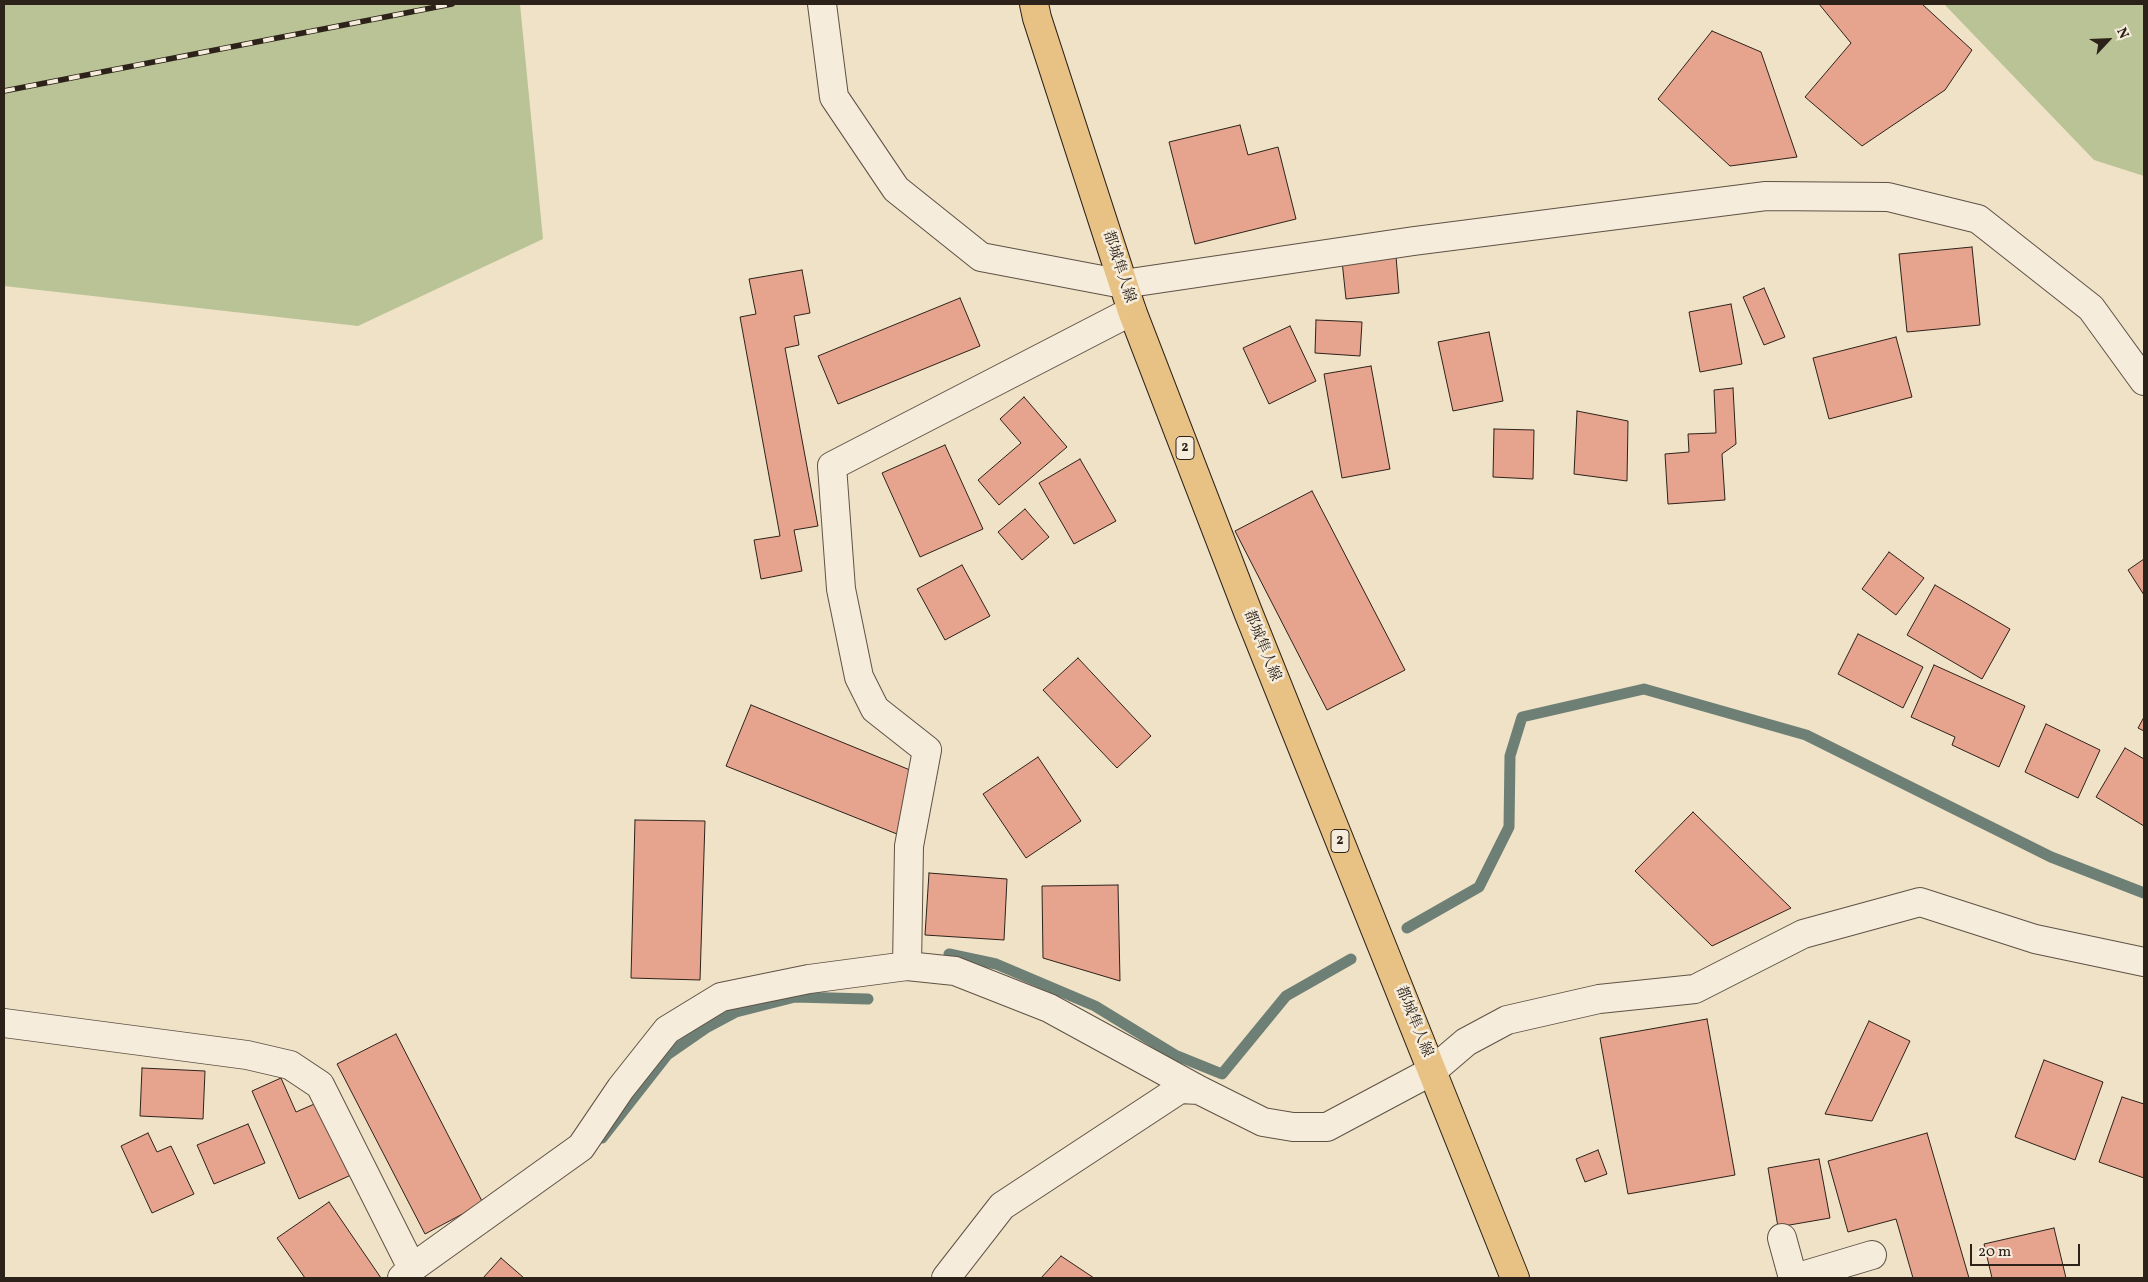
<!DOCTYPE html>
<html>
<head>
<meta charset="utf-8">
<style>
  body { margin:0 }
  #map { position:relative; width:2148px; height:1282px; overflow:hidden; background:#f0e2c7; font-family:Vollkorn,serif }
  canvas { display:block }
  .frame { position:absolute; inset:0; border:5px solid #2d221a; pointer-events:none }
  .north { position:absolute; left:2083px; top:15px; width:50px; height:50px; -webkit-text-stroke:4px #f5ecdb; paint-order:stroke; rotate:65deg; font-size:14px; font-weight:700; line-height:20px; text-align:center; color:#2d221a }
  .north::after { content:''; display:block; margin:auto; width:18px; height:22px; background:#2d221a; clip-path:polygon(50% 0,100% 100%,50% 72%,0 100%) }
  .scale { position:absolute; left:1970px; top:1244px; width:110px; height:22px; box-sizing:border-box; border:2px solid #2d221a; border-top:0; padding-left:6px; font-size:15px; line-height:18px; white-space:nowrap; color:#2d221a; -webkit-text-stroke:4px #f5ecdb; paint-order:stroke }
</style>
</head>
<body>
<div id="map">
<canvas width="2148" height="1282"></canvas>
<div class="frame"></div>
<div class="north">N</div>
<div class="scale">20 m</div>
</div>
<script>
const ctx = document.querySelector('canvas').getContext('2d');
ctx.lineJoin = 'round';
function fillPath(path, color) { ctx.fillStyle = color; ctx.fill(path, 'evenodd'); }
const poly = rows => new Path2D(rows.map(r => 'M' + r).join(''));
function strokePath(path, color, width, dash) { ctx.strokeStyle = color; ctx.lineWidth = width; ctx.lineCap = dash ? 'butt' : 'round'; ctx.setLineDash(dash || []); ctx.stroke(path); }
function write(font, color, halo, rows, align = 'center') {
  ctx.font = font + ' Vollkorn,"Noto Serif JP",serif'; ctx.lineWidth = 5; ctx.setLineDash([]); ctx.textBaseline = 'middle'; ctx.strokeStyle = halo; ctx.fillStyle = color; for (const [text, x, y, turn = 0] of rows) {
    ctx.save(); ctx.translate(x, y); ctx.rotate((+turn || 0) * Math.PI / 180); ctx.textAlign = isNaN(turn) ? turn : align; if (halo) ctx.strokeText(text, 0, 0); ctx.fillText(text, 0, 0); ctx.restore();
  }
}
const green = poly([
  [4,4,520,4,543,239,358,326,4,286],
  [1944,4,2144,4,2144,176,2094,160]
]);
const stream = poly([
  [1407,928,1479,887,1509,827,1510,756,1522,717,1644,689,1806,735,2051,857,2144,893],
  [949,954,996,964,1095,1006,1175,1055,1222,1074,1286,996,1351,959],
  [602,1138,667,1055,706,1028,736,1012,795,997,868,999]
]);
const building = poly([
  [1819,4,1922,4,1972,50,1945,90,1862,146,1805,97,1851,43,1819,4],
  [1712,31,1761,52,1797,157,1730,166,1658,99,1712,31],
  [1240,125,1248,155,1278,147,1296,219,1195,244,1169,142,1240,125],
  [1972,247,1980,325,1907,332,1899,254,1972,247],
  [1396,256,1399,293,1346,299,1342,261,1396,256],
  [802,270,810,313,794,316,799,345,785,348,818,526,794,530,802,571,761,579,754,540,780,536,740,317,756,314,749,279,802,270],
  [1764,288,1785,337,1764,345,1743,297,1764,288],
  [960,298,980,346,838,404,818,356,960,298],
  [1731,304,1742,364,1700,372,1689,312,1731,304],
  [1316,320,1362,322,1360,356,1315,353,1316,320],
  [1290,326,1316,381,1269,404,1243,348,1290,326],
  [1489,332,1503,401,1453,411,1438,342,1489,332],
  [1896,337,1912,397,1829,419,1813,358,1896,337],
  [1371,366,1390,469,1342,478,1324,374,1371,366],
  [1733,388,1736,444,1722,454,1725,500,1668,504,1665,454,1689,452,1688,434,1716,433,1714,390,1733,388],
  [1024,397,1067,447,999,505,978,480,1021,443,1000,419,1024,397],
  [1577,411,1628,421,1627,481,1574,474,1577,411],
  [1494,429,1534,430,1533,479,1493,477,1494,429],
  [945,445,983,529,920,557,882,473,945,445],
  [1080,459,1116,521,1074,544,1039,483,1080,459],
  [1312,491,1405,670,1327,710,1235,531,1312,491],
  [1025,509,1049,537,1022,560,998,532,1025,509],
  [1889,552,1924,578,1896,615,1862,589,1889,552],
  [2144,559,2144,595,2128,570,2144,559],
  [962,565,990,616,945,640,917,589,962,565],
  [1935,585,2010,629,1982,679,1907,635,1935,585],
  [1858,634,1923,667,1903,708,1838,674,1858,634],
  [1078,658,1151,736,1117,768,1043,690,1078,658],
  [1934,665,2025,706,1999,767,1952,745,1955,737,1911,717,1934,665],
  [751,705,910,770,907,838,726,766,751,705],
  [2144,717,2144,731,2138,728,2144,717],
  [2046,724,2100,750,2078,798,2025,772,2046,724],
  [2125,748,2144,759,2144,826,2096,797,2125,748],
  [1038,757,1081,821,1026,858,983,794,1038,757],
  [1693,812,1791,908,1712,946,1635,871,1693,812],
  [635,820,705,821,700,980,631,978,635,820],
  [929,873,1007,879,1004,940,925,935,929,873],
  [1118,885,1120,981,1043,958,1042,886,1118,885],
  [1707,1019,1735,1175,1628,1194,1600,1038,1707,1019],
  [1869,1021,1910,1041,1872,1121,1825,1114,1869,1021],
  [396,1034,483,1203,425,1234,337,1064,396,1034],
  [2044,1060,2103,1082,2075,1160,2015,1137,2044,1060],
  [142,1068,205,1071,203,1119,140,1116,142,1068],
  [281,1078,296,1112,319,1102,351,1175,299,1199,252,1091,281,1078],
  [2122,1097,2144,1104,2144,1178,2099,1162,2122,1097],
  [248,1124,265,1163,214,1184,197,1145,248,1124],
  [148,1133,157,1152,171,1146,194,1194,152,1213,121,1146,148,1133],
  [1927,1133,1969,1278,1913,1278,1896,1219,1848,1232,1828,1161,1927,1133],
  [1598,1150,1607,1174,1585,1182,1576,1159,1598,1150],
  [1819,1159,1830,1218,1778,1227,1768,1168,1819,1159],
  [329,1202,381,1278,305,1278,277,1238,329,1202],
  [2054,1228,2066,1278,1992,1278,1984,1244,2054,1228],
  [1061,1256,1094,1278,1041,1278,1061,1256],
  [501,1258,524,1278,483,1278,501,1258]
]);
const street = poly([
  [822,4,834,97,896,189,981,257,1123,284,1414,241,1766,196,1888,197,1978,219,2091,308,2144,381],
  [907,966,909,846,927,750,875,709,859,677,841,589,832,466,1132,311],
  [4,1023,247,1055,290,1065,320,1085,412,1268],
  [1782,1238,1793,1278],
  [402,1278,412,1268,581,1147,621,1088,667,1030,721,997,809,979,907,966,955,971,1049,1008,1199,1090,1263,1122,1293,1127,1327,1127,1432,1071,1466,1042,1507,1020,1599,999,1695,989,1803,934,1920,902,2035,939,2144,962],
  [946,1278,1002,1206,1180,1089,1199,1090],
  [1795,1278,1872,1255]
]);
const primary = poly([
  [1034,4,1037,18,1132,311,1248,612,1515,1278]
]);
const rail = poly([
  [4,91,452,4]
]);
const shields = [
  [1185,448,18],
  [1340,841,18]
];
const shieldNames = [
  ["2",1185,448],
  ["2",1340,841]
];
const streetNames = [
  ["都城隼人線",1118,267,72],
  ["都城隼人線",1261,646,68],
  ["都城隼人線",1413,1022,68]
];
fillPath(green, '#bac396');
strokePath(stream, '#6e8075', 11);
fillPath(building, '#e6a38d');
strokePath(building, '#2d221a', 1);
strokePath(street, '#5e5245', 30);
strokePath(primary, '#2d221a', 30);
strokePath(street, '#f5ecdb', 28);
strokePath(primary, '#e8c184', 28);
strokePath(rail, '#2d221a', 5.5);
strokePath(rail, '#f5ecdb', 4, [11]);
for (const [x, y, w] of shields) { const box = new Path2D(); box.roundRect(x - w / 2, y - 11.5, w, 23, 4); ctx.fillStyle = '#f5ecdb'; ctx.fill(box); strokePath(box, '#2d221a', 1); }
write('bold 14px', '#2d221a', null, shieldNames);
write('15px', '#2d221a', '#f5ecdb', streetNames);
</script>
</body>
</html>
